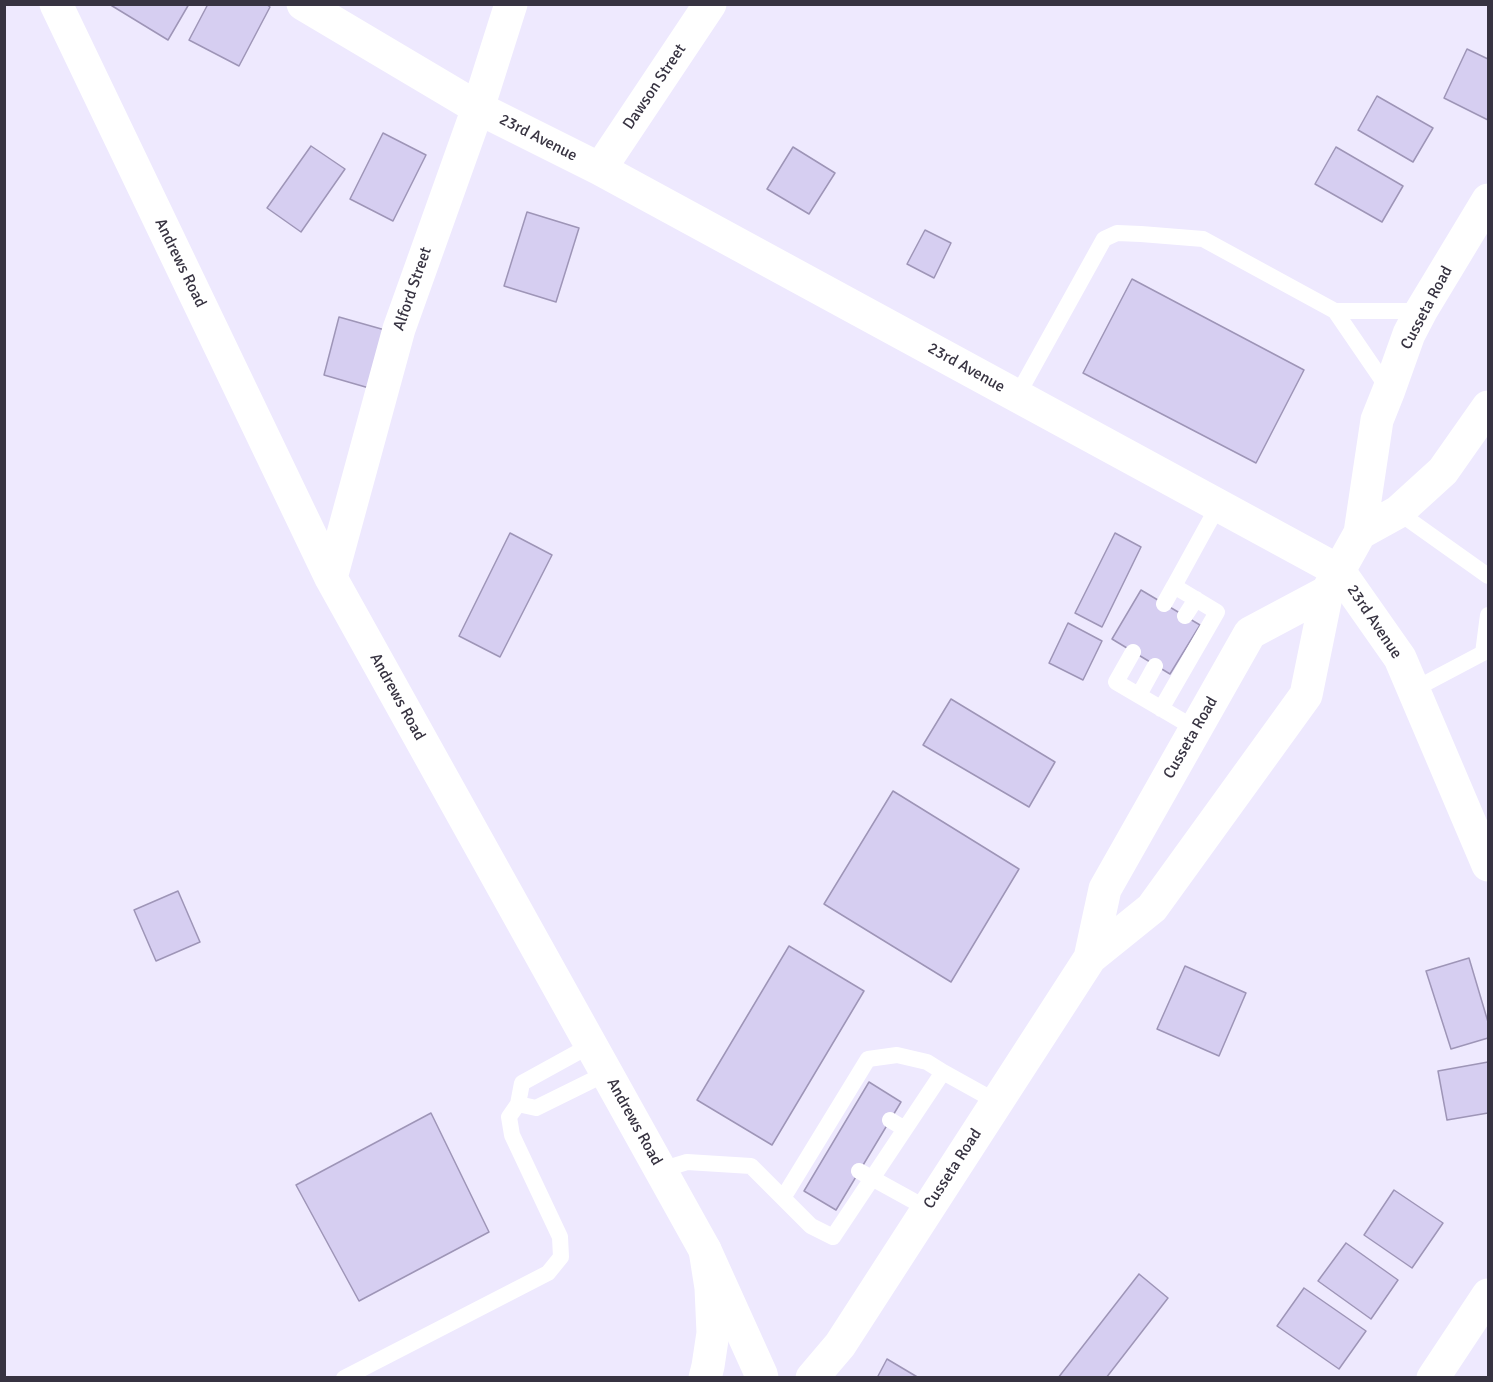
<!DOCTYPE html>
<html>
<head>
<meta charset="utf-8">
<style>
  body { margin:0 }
  #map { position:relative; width:1493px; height:1382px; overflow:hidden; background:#eee9fe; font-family:Signika,sans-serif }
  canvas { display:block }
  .frame { position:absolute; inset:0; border:6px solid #373341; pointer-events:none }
</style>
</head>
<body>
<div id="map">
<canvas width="1493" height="1382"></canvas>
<div class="frame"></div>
</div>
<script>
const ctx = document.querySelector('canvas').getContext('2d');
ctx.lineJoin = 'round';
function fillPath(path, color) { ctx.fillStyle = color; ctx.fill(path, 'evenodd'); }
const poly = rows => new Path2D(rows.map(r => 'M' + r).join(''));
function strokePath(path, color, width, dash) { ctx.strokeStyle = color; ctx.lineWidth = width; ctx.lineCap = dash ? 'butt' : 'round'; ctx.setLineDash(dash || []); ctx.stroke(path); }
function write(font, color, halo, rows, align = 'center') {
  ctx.font = font + ' Signika,sans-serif'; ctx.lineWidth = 4.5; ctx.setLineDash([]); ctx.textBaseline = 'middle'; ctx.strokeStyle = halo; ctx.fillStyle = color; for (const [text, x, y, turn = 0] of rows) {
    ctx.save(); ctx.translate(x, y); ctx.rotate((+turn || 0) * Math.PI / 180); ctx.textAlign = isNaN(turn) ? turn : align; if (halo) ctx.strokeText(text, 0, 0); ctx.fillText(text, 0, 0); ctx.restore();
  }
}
const building = poly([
  [109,4,189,4,168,40,109,4],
  [208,4,266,4,270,7,239,66,189,40,208,4],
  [1467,49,1488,59,1488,120,1444,98,1467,49],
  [1377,96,1433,128,1413,162,1358,130,1377,96],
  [383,133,426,155,393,221,350,199,383,133],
  [311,146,345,169,301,232,267,208,311,146],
  [793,147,835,173,809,214,767,189,793,147],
  [1336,147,1403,186,1382,222,1315,184,1336,147],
  [527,212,579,228,556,302,504,286,527,212],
  [925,230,951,243,934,278,907,264,925,230],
  [1132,279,1304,370,1256,463,1083,373,1132,279],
  [339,317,385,330,369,388,324,375,339,317],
  [510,533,552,555,500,657,459,636,510,533],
  [1115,533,1141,547,1102,627,1075,613,1115,533],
  [1141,590,1200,625,1170,674,1112,639,1141,590],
  [1068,623,1102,641,1083,680,1049,663,1068,623],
  [951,699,1055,762,1029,807,923,745,951,699],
  [893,791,1019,869,951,982,824,904,893,791],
  [178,891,200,942,156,961,134,910,178,891],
  [789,946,864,991,772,1145,697,1100,789,946],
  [1469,958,1488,1022,1488,1038,1451,1049,1426,971,1469,958],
  [1185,966,1246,993,1219,1056,1157,1029,1185,966],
  [1488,1062,1488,1113,1447,1120,1438,1071,1488,1062],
  [869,1082,901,1102,836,1210,804,1191,869,1082],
  [431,1113,489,1232,359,1301,296,1185,431,1113],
  [1394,1190,1443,1223,1412,1268,1364,1235,1394,1190],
  [1346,1243,1398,1280,1371,1319,1318,1281,1346,1243],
  [1139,1274,1168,1298,1106,1378,1058,1378,1139,1274],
  [1304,1288,1366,1331,1339,1369,1277,1326,1304,1288],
  [887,1359,919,1378,877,1378,887,1359]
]);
const lane = poly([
  [1335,311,1421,311],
  [1017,396,1104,239,1117,233,1141,234,1203,239,1335,311,1389,390],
  [1398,512,1488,576],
  [1164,604,1174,586],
  [1185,616,1196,599],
  [1133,652,1116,682,1196,729],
  [1413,690,1483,653,1488,615],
  [1139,695,1155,666],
  [1161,709,1217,612,1174,586,1218,506],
  [518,1104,536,1108,607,1073],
  [890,1120,905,1129],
  [661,1170,687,1162,751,1166,811,1226,833,1237,943,1072,997,1102],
  [859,1171,928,1209],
  [783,1198,868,1059,897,1055,927,1062,943,1072],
  [344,1378,548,1273,561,1257,560,1237,512,1135,509,1117,518,1104,522,1083,591,1045]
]);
const street = poly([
  [56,4,331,578,705,1250,761,1374,762,1378],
  [303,4,478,108,600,169,1339,571,1400,658,1488,865],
  [600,169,710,4],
  [331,578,399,329,478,108,511,4],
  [1433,1378,1488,1295]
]);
const secondary = poly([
  [1360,533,1398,512,1443,471,1488,407],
  [1090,958,1105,889,1250,633,1327,592],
  [705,1378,708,1366,713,1333,711,1288,705,1250],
  [812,1378,840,1345,1090,958,1152,908,1306,695,1327,592,1360,533,1377,420,1389,390,1409,334,1421,311,1488,200]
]);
const streetNames = [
  ["Dawson Street",655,87,-56],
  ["23rd Avenue",538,138,27],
  ["Andrews Road",180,263,64],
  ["Alford Street",413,289,-71],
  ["Cusseta Road",1427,308,-62],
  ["23rd Avenue",966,368,29],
  ["23rd Avenue",1374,622,56],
  ["Andrews Road",397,697,61],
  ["Cusseta Road",1191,738,-60],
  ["Andrews Road",634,1122,61],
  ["Cusseta Road",953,1169,-57]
];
fillPath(building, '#d6cef1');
strokePath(building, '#9e95b7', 1.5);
strokePath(lane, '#fff', 16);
strokePath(street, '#fff', 33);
strokePath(secondary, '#fff', 33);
write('16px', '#373341', '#fff', streetNames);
</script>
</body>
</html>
